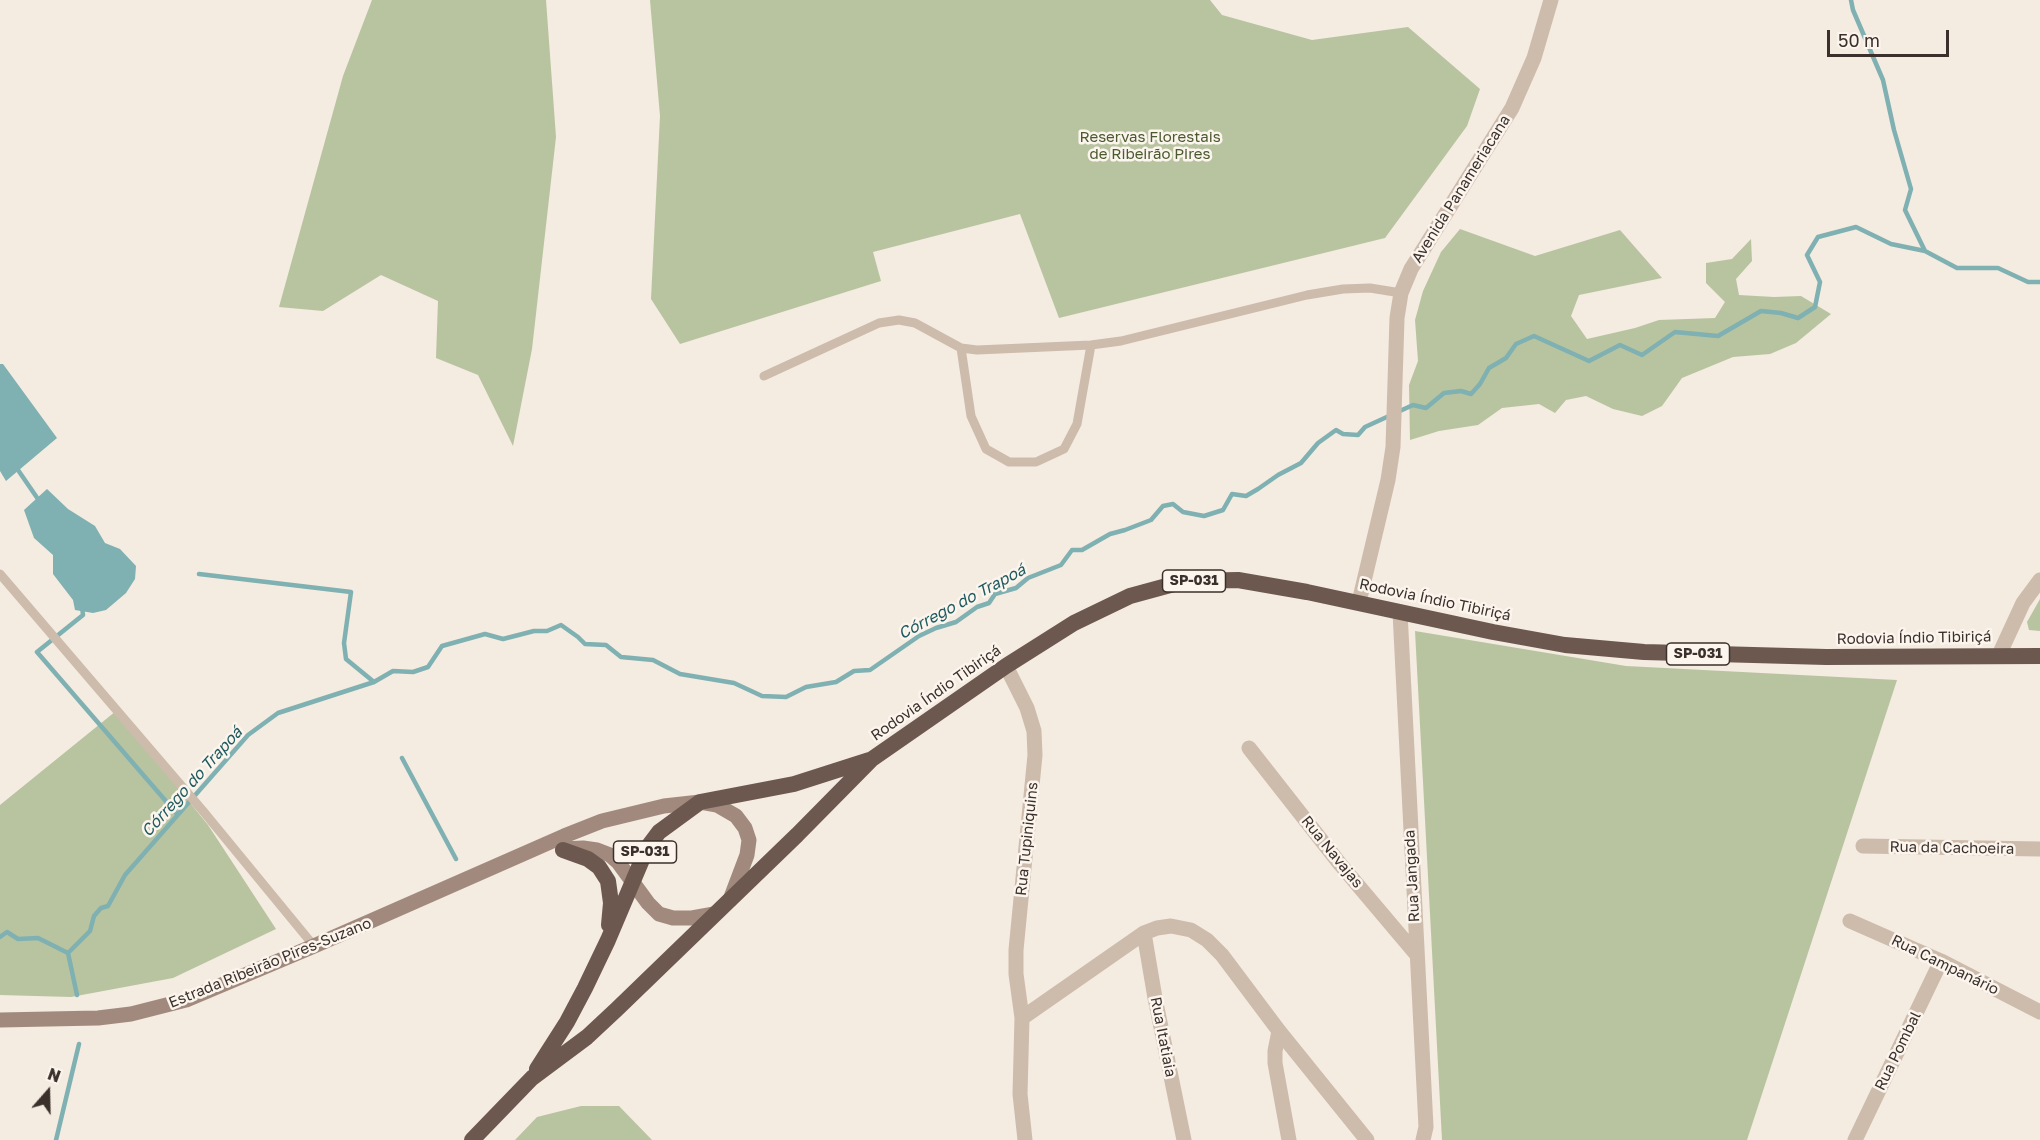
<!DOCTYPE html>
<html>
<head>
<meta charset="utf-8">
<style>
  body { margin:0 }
  #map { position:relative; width:2040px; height:1140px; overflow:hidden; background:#f4ebe1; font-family:"Golos Text",sans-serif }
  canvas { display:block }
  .north { position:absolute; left:18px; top:1062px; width:60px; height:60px; -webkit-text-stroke:4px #fbf5ee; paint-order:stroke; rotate:20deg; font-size:16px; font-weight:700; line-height:24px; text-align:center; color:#3b302b }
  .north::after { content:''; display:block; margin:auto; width:21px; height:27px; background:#3b302b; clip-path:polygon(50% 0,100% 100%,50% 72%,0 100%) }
  .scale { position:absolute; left:1827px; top:30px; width:122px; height:27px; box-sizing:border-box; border:3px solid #3b302b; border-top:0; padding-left:8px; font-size:18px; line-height:21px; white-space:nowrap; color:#3b302b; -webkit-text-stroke:4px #fbf5ee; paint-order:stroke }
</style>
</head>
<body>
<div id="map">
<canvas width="2040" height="1140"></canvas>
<div class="north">N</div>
<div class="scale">50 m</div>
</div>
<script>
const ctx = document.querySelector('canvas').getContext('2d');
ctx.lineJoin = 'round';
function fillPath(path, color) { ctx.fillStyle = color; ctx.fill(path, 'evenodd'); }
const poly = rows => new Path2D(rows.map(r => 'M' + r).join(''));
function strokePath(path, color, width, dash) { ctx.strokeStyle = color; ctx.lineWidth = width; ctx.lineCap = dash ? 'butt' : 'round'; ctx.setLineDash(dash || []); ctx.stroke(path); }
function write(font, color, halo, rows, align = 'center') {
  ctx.font = font + ' "Golos Text",sans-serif'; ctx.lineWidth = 5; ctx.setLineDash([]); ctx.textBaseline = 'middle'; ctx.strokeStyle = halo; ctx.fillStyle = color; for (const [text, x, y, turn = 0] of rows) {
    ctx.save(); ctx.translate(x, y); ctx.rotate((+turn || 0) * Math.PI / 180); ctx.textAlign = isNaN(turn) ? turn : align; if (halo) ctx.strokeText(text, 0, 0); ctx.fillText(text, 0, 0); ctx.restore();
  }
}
const green = poly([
  [372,0,546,0,556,137,532,349,513,446,478,375,436,358,438,301,381,275,323,311,279,307,343,76],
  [650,0,1210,0,1222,15,1312,40,1408,27,1480,89,1467,126,1385,238,1059,318,1020,214,873,252,881,281,680,344,651,299,660,116],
  [1460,229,1535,256,1620,230,1662,278,1579,295,1571,316,1587,339,1635,328,1659,320,1715,318,1725,302,1706,283,1706,263,1732,259,1751,239,1752,261,1736,279,1739,295,1774,297,1801,296,1831,314,1796,343,1770,354,1733,357,1682,378,1662,406,1642,416,1613,409,1586,396,1566,400,1555,413,1539,404,1502,408,1478,425,1439,431,1410,440,1409,385,1418,361,1415,320,1423,291,1441,252],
  [2040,599,2040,631,2029,630,2027,622],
  [1415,631,1626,666,1897,680,1747,1140,1442,1140],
  [116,711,208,825,276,929,173,978,71,997,0,995,0,805],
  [581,1106,619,1106,652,1140,515,1140,537,1117]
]);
const water = poly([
  [0,364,3,364,57,438,6,481,0,471],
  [47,489,68,509,95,526,105,543,120,549,136,566,135,579,126,593,106,610,93,613,75,610,73,600,53,574,53,555,34,538,24,510]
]);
const stream = poly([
  [1851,0,1853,10,1883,80,1894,130,1911,189,1905,210,1925,251],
  [18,470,40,502],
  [199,574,351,592,344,643,346,659,374,682],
  [82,606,83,615,37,652,177,814],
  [402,758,456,859],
  [0,937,7,932,18,939,38,938,68,953,90,931,94,916,101,908,108,906,125,875,248,735,278,713,374,682,393,671,413,672,428,667,442,646,485,634,503,639,534,631,547,631,561,625,578,637,585,644,606,645,621,657,653,660,680,674,734,683,762,696,786,697,806,687,836,682,854,671,870,670,919,636,936,628,956,622,977,607,989,603,995,594,1016,588,1028,578,1061,565,1072,550,1082,550,1110,534,1125,530,1151,520,1163,506,1173,504,1183,512,1204,516,1223,510,1232,494,1246,496,1258,489,1278,475,1301,463,1318,443,1336,430,1343,434,1358,435,1365,427,1413,405,1426,408,1444,393,1461,391,1471,394,1480,384,1489,368,1506,358,1516,344,1534,336,1589,361,1620,345,1642,355,1675,332,1718,336,1761,311,1781,313,1798,318,1815,307,1820,282,1807,255,1818,237,1856,227,1891,244,1925,251,1957,268,1998,268,2028,282,2040,282],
  [68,953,77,995],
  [56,1140,79,1044]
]);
const service = poly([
  [961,348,971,416,986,449,1009,462,1036,462,1064,449,1077,424,1091,345],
  [764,376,879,323,899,320,915,323,961,348,977,350,1091,345,1121,341,1307,295,1343,289,1370,288,1401,293],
  [0,574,203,811,314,946]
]);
const minor = poly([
  [1359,602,1388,480,1393,447,1397,318,1401,293,1411,269,1512,108,1534,58,1551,0],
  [1400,612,1426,1127,1423,1140],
  [1999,655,2023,603,2040,580],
  [1006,666,1027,708,1034,731,1035,755,1016,950,1016,974,1022,1018,1020,1094,1025,1140],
  [1249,748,1340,864,1416,954],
  [1863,846,2040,849],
  [1850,921,1941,961,2040,1012],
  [1144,933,1155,998,1184,1140],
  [1022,1018,1144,933,1157,928,1171,926,1191,930,1207,940,1222,955,1279,1031,1367,1140],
  [1279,1031,1275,1051,1275,1063,1289,1140],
  [1855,1140,1941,961]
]);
const secondary = poly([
  [563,849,583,848,597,850,610,855,618,862,648,903,659,914,673,918,692,918,714,914],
  [0,1020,98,1018,131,1014,186,1000,314,946,564,836,602,821,664,806,700,802,717,805,736,816,745,828,749,840,747,855,730,900]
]);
const trunk = poly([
  [563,850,588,859,599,867,608,881,611,903,609,925],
  [537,1069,567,1022,585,988,608,940,647,848,659,832,700,802,794,784,869,760],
  [472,1140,532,1078,587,1037,617,1009,797,835,872,759,1006,666,1074,623,1130,596,1185,581,1238,580,1307,592,1493,632,1565,645,1644,652,1826,657,2040,656]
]);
const shields = [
  [1194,581,63],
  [1698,654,63],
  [645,852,63]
];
const shieldNames = [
  ["SP-031",1194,581],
  ["SP-031",1698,654],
  ["SP-031",645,852]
];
const parkNames = [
  ["Reservas Florestais",1150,137],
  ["de Ribeirão Pires",1150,154]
];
const streetNames = [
  ["Avenida Panameriacana",1461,189,-58],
  ["Rodovia Índio Tibiriçá",1435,600,12],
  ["Rodovia Índio Tibiriçá",1914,638,-1],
  ["Rodovia Índio Tibiriçá",936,693,-35],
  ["Rua Tupiniquins",1027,839,-84],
  ["Rua da Cachoeira",1952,848,1],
  ["Rua Navajas",1332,852,51],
  ["Rua Jangada",1412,876,-93],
  ["Estrada Ribeirão Pires-Suzano",270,963,-22],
  ["Rua Campanário",1945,965,26],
  ["Rua Itatiaia",1163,1037,79],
  ["Rua Pombal",1898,1051,-64]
];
const waterNames = [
  ["Córrego do Trapoá",962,602,-28],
  ["Córrego do Trapoá",192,782,-48]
];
fillPath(green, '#b8c4a0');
fillPath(water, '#7fb0b2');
strokePath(stream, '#7fb0b2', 4.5);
strokePath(service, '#cdbbac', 9);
strokePath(minor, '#cdbbac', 15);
strokePath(secondary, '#a18a7d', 15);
strokePath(trunk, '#6c584f', 16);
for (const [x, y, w] of shields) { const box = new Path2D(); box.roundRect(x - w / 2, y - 11, w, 22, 4.5); ctx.fillStyle = '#fbf5ee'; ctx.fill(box); strokePath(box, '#3b302b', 1.5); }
write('bold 14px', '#3b302b', null, shieldNames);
write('15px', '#4a5a2e', '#fbf5ee', parkNames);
write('15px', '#3b302b', '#fbf5ee', streetNames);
write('italic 16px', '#1f5a5e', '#fbf5ee', waterNames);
</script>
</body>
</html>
